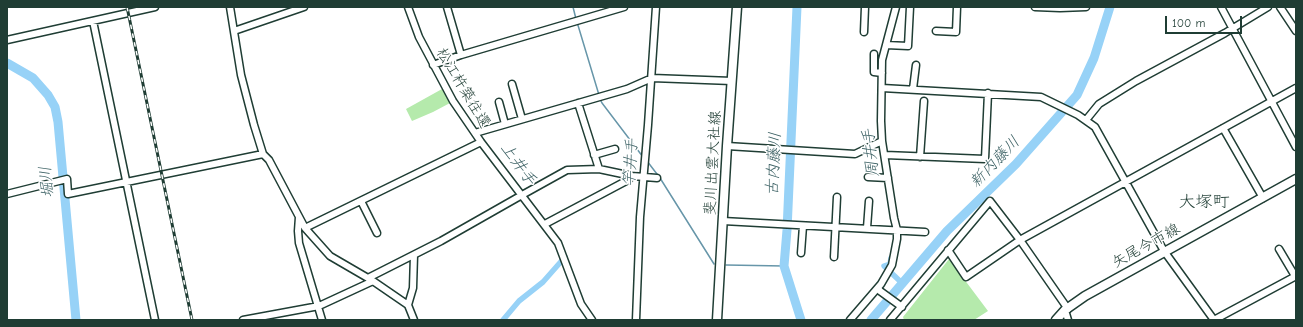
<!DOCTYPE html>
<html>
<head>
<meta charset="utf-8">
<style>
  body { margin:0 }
  #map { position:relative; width:1303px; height:327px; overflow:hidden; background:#fff; font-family:"Comic Neue",sans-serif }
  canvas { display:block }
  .frame { position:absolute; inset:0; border:8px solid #1f3d34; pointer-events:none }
  .scale { position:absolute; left:1165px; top:16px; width:77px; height:18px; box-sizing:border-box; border:2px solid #1f3d34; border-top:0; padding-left:5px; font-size:12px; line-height:14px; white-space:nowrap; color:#1f3d34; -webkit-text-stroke:3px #fff; paint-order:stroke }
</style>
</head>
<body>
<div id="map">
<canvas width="1303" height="327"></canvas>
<div class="frame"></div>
<div class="scale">100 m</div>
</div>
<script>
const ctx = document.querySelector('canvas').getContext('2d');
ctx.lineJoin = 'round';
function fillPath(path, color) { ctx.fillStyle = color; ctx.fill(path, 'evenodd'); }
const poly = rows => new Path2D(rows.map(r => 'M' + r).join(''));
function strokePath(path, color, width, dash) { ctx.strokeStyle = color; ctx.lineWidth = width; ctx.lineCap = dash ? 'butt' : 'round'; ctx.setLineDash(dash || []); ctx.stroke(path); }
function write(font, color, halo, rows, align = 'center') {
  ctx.font = font + ' "Comic Neue","Klee One",sans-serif'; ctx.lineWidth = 3; ctx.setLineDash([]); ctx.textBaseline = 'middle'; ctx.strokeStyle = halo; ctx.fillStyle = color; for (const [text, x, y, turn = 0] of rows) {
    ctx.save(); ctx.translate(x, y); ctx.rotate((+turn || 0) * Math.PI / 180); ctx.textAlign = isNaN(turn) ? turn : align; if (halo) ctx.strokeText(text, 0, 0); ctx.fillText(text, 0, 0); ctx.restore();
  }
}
const green = poly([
  [442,89,450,103,433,112,412,121,406,109],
  [949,259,988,311,974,320,904,320,903,317]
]);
const stream = poly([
  [573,7,576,19],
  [577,22,599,95],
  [600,99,602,103,643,157],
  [647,161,660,178,714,264],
  [726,265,784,266]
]);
const canal = poly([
  [891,258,890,264,884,266,903,284],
  [503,320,519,301,543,282,565,257]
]);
const river = poly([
  [797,7,787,230,784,266,801,320],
  [7,63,33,78,48,95,55,107,58,122,76,320],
  [871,320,947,231,1016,164,1077,95,1094,58,1110,7]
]);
const minor = poly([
  [230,7,241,75,254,125,263,154,269,160,305,228,330,256,373,281],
  [408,7,419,37,453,101,481,142,558,243,581,304,592,320],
  [447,7,461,55],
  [1035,7,1060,8,1086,7],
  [1221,7,1296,147],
  [1280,7,1296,31],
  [93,21,155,320],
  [234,31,304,7],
  [936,31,956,32,957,7],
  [864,32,865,7],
  [7,40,155,7],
  [886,45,908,46,910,7],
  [874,54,874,72,882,73],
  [433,65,461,55,624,7],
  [512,84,522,119],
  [882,88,1041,97,1078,115,1095,127,1164,251,1214,320,1296,276],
  [913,89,916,65],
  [499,102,505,124],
  [578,103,599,169],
  [1086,120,1099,104,1136,81,1225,33,1268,7],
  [1223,128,1263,198],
  [475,133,627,89,652,78,732,81],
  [727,146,855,154,882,141],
  [594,155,615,149],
  [885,155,985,159,988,93],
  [920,157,924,101],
  [868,177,888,178],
  [7,194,67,179,68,194,263,154],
  [522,195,567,170,599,169,632,176],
  [361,201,377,233],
  [299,217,298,231,299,243,322,320],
  [723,221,925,232],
  [545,224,628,180,632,176,657,178],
  [305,228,481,142],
  [867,228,869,201],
  [1279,249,1295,276],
  [948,250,966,277,1020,240,1068,309],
  [801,253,803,226],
  [834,257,837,197],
  [368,278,441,241,522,195],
  [878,288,880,291,902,307],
  [408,305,413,288,414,255],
  [1065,310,1068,320],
  [243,320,319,306,373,281,408,305,414,320],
  [636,320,640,217,648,125,656,7],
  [850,320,881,284,892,265,897,239,897,230,894,218,882,141,881,121,882,60,896,7],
  [890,320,990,201,1020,240,1296,88]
]);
const major = poly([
  [717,320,727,146,737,7],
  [1056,320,1065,310,1085,296,1296,179]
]);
const rail = poly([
  [127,7,192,320]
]);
const streetNames = [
  ["松江杵築往還",463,88,59],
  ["斐川出雲大社線",713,163,-87],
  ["矢尾今市線",1146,246,-29]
];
const waterNames = [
  ["周井手",871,153,-96],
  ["新内藤川",995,162,-46],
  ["竿井手",631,163,-86],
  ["上井手",518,164,54],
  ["古内藤川",774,164,-87],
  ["堀川",47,182,-96]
];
const quarterNames = [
  ["大塚町",1204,202]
];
fillPath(green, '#b5eaac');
strokePath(stream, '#6796a9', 1.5);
strokePath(canal, '#97d2f7', 5.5);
strokePath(river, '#97d2f7', 9);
strokePath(minor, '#1f3d34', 9);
strokePath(major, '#1f3d34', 11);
strokePath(minor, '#fff', 6);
strokePath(major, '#fff', 8);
strokePath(rail, '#1f3d34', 3);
strokePath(rail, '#fff', 1.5, [4.5]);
write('15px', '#1f3d34', '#fff', streetNames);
write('italic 16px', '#3d6265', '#fff', waterNames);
write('17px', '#1f3d34', '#fff', quarterNames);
</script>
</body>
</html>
